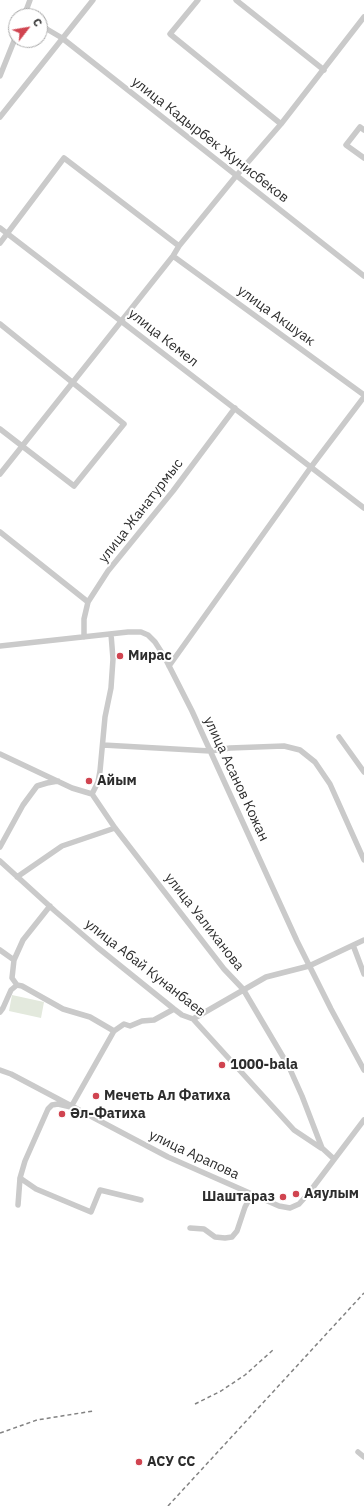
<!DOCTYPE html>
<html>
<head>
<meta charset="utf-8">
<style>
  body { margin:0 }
  #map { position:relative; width:364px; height:1506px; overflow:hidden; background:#fff; font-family:"IBM Plex Sans",sans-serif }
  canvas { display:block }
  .north { position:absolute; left:8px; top:8px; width:40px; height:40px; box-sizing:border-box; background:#fff; border:1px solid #ababab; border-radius:50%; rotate:59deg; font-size:11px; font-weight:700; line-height:16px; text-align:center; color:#2d2d2d }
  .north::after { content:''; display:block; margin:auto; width:14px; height:18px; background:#d04450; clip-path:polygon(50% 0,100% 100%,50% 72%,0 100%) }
</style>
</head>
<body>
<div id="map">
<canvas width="364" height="1506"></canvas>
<div class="north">С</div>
</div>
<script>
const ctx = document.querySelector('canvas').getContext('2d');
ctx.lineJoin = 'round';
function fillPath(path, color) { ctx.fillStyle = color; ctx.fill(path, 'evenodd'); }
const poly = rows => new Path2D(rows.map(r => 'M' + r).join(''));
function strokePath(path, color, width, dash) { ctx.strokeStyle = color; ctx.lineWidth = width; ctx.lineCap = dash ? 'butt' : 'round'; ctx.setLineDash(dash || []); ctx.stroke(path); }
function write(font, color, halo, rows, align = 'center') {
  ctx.font = font + ' "IBM Plex Sans",sans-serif'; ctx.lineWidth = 4; ctx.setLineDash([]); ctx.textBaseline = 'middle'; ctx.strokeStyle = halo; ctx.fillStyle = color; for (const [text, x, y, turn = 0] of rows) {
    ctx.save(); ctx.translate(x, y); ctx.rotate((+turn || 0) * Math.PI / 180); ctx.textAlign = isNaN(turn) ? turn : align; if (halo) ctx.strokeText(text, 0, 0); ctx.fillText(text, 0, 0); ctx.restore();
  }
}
const green = poly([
  [12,995,44,1002,41,1018,9,1011]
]);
const street = poly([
  [198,0,170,34,281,124],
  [236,0,324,70],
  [24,16,30,0],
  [40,25,62,38,364,276],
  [0,76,16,36],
  [0,117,93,0],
  [364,130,360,127,346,145,364,158],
  [0,228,364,508],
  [0,243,64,158,179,246],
  [173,256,364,395],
  [0,324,124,424,74,486,0,429],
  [0,474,173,256,179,246,236,176,281,124,364,17],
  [0,532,88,602],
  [84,637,84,619,88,602,108,571,173,491,235,408],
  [0,646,128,632,141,632,148,635,155,642,164,656,192,711,297,941,331,1009,364,1070],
  [169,666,311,467,364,397],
  [339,737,364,772],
  [103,745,210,751,230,748,284,746,300,750,315,762,330,784,364,860],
  [0,754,72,788,92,794,115,828,224,969,243,989,289,1067,302,1096,322,1148,334,1159],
  [92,794,98,782,100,771,105,717,111,688,113,659,111,634],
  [0,847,23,805,37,786,47,783,58,781],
  [0,861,55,911,97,947,174,1009,182,1015,193,1019,294,1130,321,1148],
  [17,877,62,846,115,828],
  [353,945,364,974],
  [0,950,14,960],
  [17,985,12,978,14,960,23,940,50,906],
  [0,1012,3,1008,11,990,17,985,22,986,63,1009,90,1017,114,1031],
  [193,1019,266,977,309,966,364,940],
  [0,1070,11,1074,168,1157,279,1206,290,1208,299,1204,308,1194,364,1120],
  [20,1178,36,1189,91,1212,100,1190,141,1200],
  [18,1205,20,1178,25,1161,48,1109,52,1105,58,1104,71,1107,114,1031,124,1024,130,1026,142,1021,154,1020,174,1009],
  [190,1228,204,1229,215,1237,225,1238,232,1237,237,1231,245,1207,252,1194],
  [358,1452,364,1457]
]);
const rail = poly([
  [195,1404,221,1391,245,1375,273,1350],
  [0,1433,37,1420,93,1411],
  [168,1506,364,1293]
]);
const markers = [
  [120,656,4,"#d04450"],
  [89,781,4,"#d04450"],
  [222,1065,4,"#d04450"],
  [96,1096,4,"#d04450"],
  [62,1114,4,"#d04450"],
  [296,1194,4,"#d04450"],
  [283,1197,4,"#d04450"],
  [139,1462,4,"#d04450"]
];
const streetNames = [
  ["улица Кадырбек Жунисбеков",210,140,38],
  ["улица Акшуак",276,316,36],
  ["улица Кемел",163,338,38],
  ["улица Жанатурмыс",141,511,-52],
  ["улица Асанов Кожан",236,779,65],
  ["улица Уалиханова",204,922,52],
  ["улица Абай Кунанбаев",145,968,38],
  ["улица Арапова",194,1155,25]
];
const poiNames = [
  ["Мирас",128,656],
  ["Айым",97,781],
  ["1000-bala",230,1065],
  ["Мечеть Ал Фатиха",104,1096],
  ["Әл-Фатиха",70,1114],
  ["Аяулым",304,1194],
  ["Шаштараз",275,1197,"right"],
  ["АСУ СС",147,1462]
];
fillPath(green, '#e3e9dd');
strokePath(street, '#cacaca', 5.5);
strokePath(rail, '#828282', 1.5, [4, 3]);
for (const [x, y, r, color] of markers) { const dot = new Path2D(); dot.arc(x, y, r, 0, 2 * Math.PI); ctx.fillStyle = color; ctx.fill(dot); strokePath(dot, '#fff', 1.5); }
write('14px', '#2d2d2d', '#fff', streetNames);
write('bold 14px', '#2d2d2d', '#fff', poiNames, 'left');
</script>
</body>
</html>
